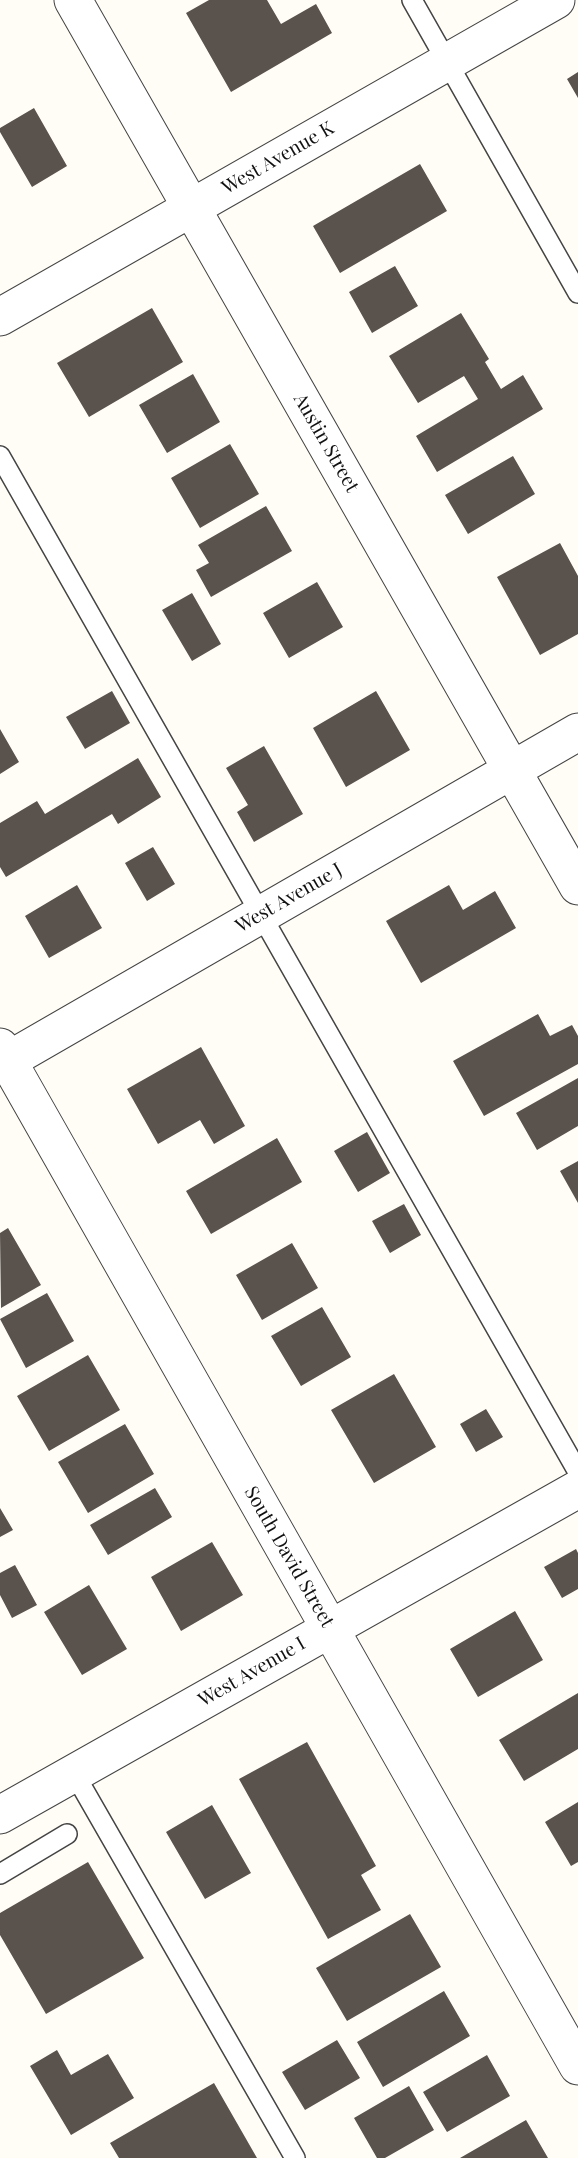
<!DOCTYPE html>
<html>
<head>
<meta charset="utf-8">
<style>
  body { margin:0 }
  canvas { display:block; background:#fffdf5 }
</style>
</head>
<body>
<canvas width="578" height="2158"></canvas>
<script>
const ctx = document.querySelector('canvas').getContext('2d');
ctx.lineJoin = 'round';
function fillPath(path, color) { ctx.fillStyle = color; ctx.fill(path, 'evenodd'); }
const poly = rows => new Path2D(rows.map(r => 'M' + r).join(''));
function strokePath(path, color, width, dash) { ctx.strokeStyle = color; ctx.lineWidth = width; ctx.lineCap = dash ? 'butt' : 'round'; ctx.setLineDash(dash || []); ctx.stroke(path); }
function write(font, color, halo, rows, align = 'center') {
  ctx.font = font + ' "Playfair Display",serif'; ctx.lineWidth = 7; ctx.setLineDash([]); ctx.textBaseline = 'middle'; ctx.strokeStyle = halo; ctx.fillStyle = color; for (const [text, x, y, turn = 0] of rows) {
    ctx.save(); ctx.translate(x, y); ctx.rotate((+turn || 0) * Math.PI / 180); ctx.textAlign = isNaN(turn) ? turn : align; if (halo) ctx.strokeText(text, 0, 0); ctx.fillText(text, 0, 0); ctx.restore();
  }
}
const building = poly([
  [209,0,267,0,281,24,316,4,332,33,231,92,186,13],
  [578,72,578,98,567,79],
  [34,108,67,166,32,187,0,132,0,128],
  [420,164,447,211,340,273,313,226],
  [395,266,418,306,372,333,349,292],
  [152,308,183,362,89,417,57,363],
  [461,313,489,359,485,362,501,389,523,375,543,409,437,472,416,436,478,399,464,376,418,403,389,356],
  [193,374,220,422,167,453,139,405],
  [230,444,259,494,200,528,171,478],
  [513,456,535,494,468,534,445,495],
  [266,506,292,551,211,597,196,570,209,563,198,545],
  [560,543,578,576,578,634,540,655,497,577],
  [317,582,343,627,289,658,263,613],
  [192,593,221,644,192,661,162,610],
  [112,691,130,723,85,749,66,717],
  [376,691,410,750,346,787,313,728],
  [0,729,19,762,0,774],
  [264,746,303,814,254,842,237,812,248,805,226,768],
  [138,758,161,797,118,824,112,814,6,877,0,867,0,823,37,801,45,814],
  [153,847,175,884,147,901,125,863],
  [77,885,102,928,49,958,25,916],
  [449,885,463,910,495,891,516,928,421,983,386,921],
  [538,1014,550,1036,572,1025,578,1036,578,1064,484,1116,453,1061],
  [201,1047,245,1126,214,1144,200,1120,158,1144,127,1089],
  [578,1078,578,1126,537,1150,516,1113],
  [367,1132,390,1173,358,1192,334,1151],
  [277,1138,302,1182,211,1234,186,1191],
  [578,1161,578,1203,560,1171],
  [404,1204,421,1235,390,1253,372,1221],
  [8,1228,41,1285,1,1308,0,1233],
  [292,1243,318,1288,262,1320,236,1275],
  [47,1293,74,1341,26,1368,0,1319],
  [322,1307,351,1357,301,1386,271,1336],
  [88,1355,120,1410,49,1451,17,1396],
  [394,1374,436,1447,374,1483,331,1410],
  [486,1409,503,1437,476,1452,460,1424],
  [125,1424,154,1474,88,1513,58,1462],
  [155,1488,172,1517,108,1555,90,1525],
  [0,1508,13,1530,0,1537],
  [212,1542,243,1595,181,1631,151,1577],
  [576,1549,578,1553,578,1589,562,1598,544,1567],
  [15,1565,37,1605,12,1618,0,1595,0,1573],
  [89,1585,127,1649,82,1675,44,1612],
  [515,1611,543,1660,478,1697,450,1649],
  [578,1693,578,1749,524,1781,499,1740],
  [307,1742,376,1866,361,1875,381,1910,328,1939,239,1779],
  [578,1802,578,1862,571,1866,545,1822],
  [212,1805,251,1873,205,1899,166,1832],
  [88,1862,144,1958,46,2014,0,1935,0,1913],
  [410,1914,441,1967,347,2021,316,1968],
  [444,1991,470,2036,383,2087,357,2042],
  [337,2040,360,2078,305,2110,282,2072],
  [57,2050,71,2075,108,2054,134,2098,71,2135,30,2066],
  [487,2055,510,2096,447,2132,423,2092],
  [214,2083,257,2158,119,2158,110,2143],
  [409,2086,434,2130,385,2158,377,2158,354,2118],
  [526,2120,548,2158,460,2158]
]);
const service = poly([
  [412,0,578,293],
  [0,456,578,1472],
  [74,1773,295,2158],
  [0,1874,67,1834]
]);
const minor = poly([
  [73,0,578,886],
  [0,317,556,0],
  [0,1047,578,2066],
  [0,1065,578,732],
  [0,1815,578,1489]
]);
const streetNames = [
  ["West Avenue K",278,158,-30],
  ["Austin Street",326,443,60],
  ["West Avenue J",289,898,-30],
  ["South David Street",289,1557,60],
  ["West Avenue I",252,1672,-30]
];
fillPath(building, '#5a524d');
strokePath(service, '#444', 22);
strokePath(minor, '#444', 39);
strokePath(service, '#fff', 19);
strokePath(minor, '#fff', 37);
write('19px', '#111', '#fff', streetNames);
</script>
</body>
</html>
